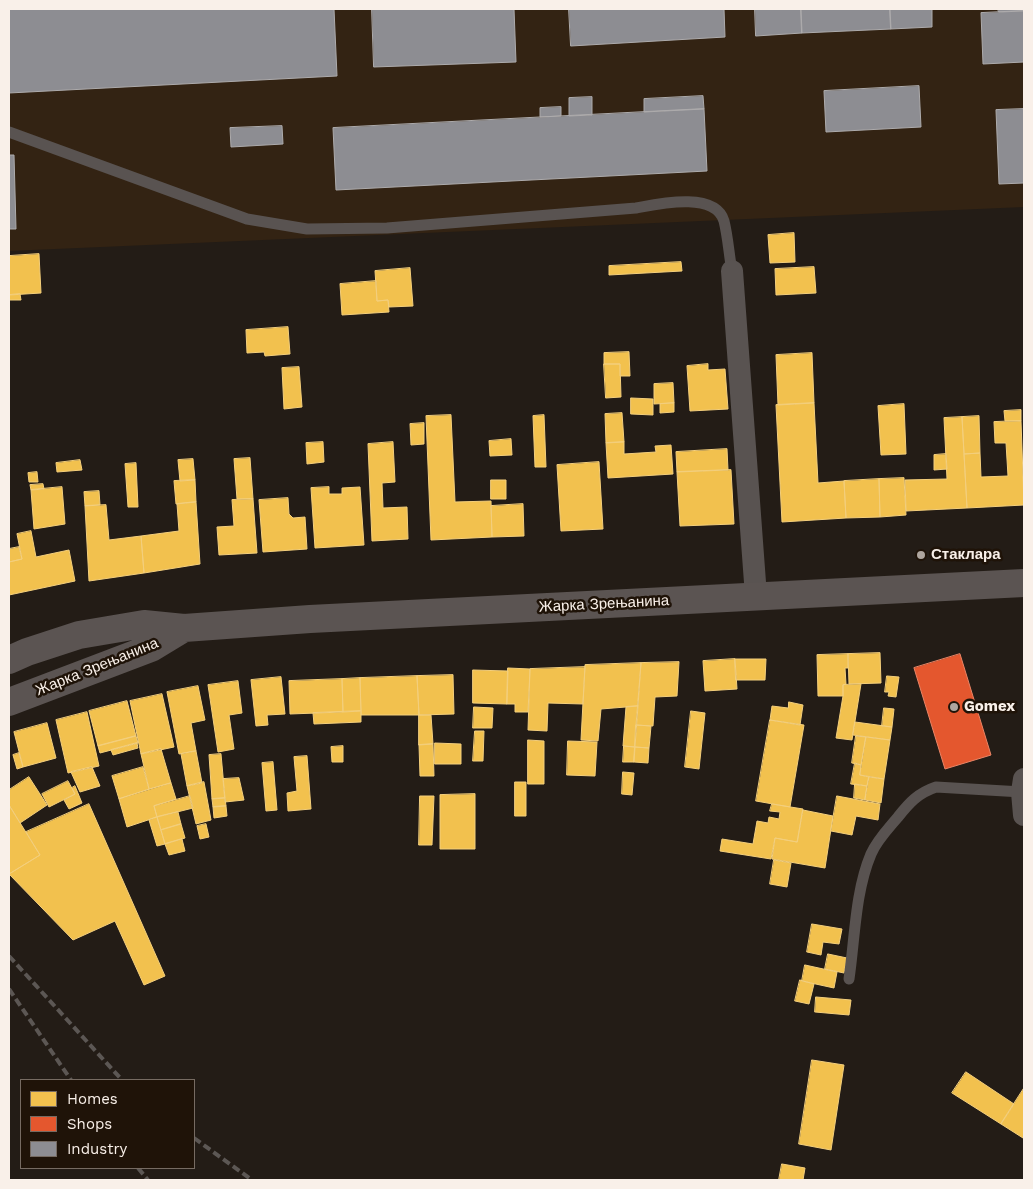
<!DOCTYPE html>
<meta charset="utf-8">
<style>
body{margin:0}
#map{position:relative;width:1033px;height:1189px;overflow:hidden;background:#231c16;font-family:"Work Sans",sans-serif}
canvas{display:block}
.frame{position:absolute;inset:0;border:10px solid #f9f0e9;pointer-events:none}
.legend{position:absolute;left:20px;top:1079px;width:175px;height:90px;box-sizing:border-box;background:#1f1308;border:1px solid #766b62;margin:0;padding:6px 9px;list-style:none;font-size:15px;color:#f9f0e9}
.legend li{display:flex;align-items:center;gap:10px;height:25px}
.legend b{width:25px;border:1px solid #766b62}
</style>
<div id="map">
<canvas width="1033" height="1189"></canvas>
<div class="frame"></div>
<ul class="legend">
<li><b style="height:14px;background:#f2c14e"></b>Homes</li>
<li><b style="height:14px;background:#e4572e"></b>Shops</li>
<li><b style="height:14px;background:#8d8d92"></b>Industry</li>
</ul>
</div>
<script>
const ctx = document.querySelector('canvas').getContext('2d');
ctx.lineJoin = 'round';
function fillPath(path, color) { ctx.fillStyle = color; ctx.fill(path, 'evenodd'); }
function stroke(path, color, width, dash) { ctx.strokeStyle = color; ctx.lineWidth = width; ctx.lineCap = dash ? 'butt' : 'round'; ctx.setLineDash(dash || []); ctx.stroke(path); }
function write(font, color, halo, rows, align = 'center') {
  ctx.font = font + ' "Work Sans",sans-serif'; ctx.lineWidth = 5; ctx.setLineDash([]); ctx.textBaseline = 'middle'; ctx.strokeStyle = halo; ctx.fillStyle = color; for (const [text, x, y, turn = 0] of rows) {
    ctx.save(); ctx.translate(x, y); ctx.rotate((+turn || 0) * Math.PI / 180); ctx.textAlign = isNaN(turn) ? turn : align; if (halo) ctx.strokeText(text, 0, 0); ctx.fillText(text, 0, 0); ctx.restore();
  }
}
fillPath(new Path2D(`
 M 9,9 L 1024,9 L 1024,207 L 9,251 Z`), '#332313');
const homes = new Path2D(`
 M 794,233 L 795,262 L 770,263 L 768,235 Z
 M 39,254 L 41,293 L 9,295 L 9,256 Z
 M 681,262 L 682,271 L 609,275 L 609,266 Z
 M 814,267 L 816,293 L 776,295 L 775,269 Z
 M 410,268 L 413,306 L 389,307 L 388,300 L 377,301 L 375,271 Z
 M 376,281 L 377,301 L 388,300 L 389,312 L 342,315 L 340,284 Z
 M 20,294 L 21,300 L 9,300 L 9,295 Z
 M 288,327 L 290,354 L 265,356 L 264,352 L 247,353 L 246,330 Z
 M 629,352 L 630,376 L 620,376 L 620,364 L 604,364 L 604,353 Z
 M 812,353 L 814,403 L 778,405 L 776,355 Z
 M 604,364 L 620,364 L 621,397 L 606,398 Z
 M 708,364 L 708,370 L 725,369 L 728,409 L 690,411 L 687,366 Z
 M 299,367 L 302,407 L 284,409 L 282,368 Z
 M 673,383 L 674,403 L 654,404 L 654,384 Z
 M 631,398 L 653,399 L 653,415 L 631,414 Z
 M 674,403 L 674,412 L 660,413 L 660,404 Z
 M 814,403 L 818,483 L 844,481 L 846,518 L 782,522 L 776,405 Z
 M 904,404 L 906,454 L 881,455 L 878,406 Z
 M 1021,410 L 1021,421 L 1005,421 L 1004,411 Z
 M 622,413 L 624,442 L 606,443 L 605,414 Z
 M 451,415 L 455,502 L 491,501 L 492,537 L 431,540 L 426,416 Z
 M 544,415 L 546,467 L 535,467 L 533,416 Z
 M 979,416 L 980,453 L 964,454 L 962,417 Z
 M 962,417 L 967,508 L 906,511 L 905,480 L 947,479 L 944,418 Z
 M 1021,421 L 1024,505 L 967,508 L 964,454 L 980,453 L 981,477 L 1008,476 L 1006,443 L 995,443 L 994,422 Z
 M 424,423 L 424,444 L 411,445 L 410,424 Z
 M 511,439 L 512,455 L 490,456 L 489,441 Z
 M 323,442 L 324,462 L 307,464 L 306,443 Z
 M 393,442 L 395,482 L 382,483 L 383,508 L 407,507 L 408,539 L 372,541 L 368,444 Z
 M 624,442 L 624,454 L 656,452 L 655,446 L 671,445 L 673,474 L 608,478 L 606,443 Z
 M 727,449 L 728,470 L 677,472 L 676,452 Z
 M 946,454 L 947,469 L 934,470 L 934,455 Z
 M 250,458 L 253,499 L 237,499 L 234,459 Z
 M 193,459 L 195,480 L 180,481 L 178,460 Z
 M 80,460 L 82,470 L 57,472 L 56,463 Z
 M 599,462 L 603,529 L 561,531 L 557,465 Z
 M 136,463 L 138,507 L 128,507 L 125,464 Z
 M 731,470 L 734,524 L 680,526 L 677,472 Z
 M 37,472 L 38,482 L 29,482 L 28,473 Z
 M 904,478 L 906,515 L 880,517 L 879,479 Z
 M 879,479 L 880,517 L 846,518 L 844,481 Z
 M 195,480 L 196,502 L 176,504 L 174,481 Z
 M 491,480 L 506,480 L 506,499 L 491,499 Z
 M 43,484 L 44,489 L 31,490 L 30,485 Z
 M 62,487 L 65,524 L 34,529 L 31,490 Z
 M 329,487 L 329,494 L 342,494 L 342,488 L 360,487 L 364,545 L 315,548 L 311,488 Z
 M 99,491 L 100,505 L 85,506 L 84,492 Z
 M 288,498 L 289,514 L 293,518 L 305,517 L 307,549 L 263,552 L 259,500 Z
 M 253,499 L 257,553 L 219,555 L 217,527 L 234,526 L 232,500 Z
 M 196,502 L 200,564 L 144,573 L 141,536 L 179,531 L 177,504 Z
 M 523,504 L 524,536 L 492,537 L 491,506 Z
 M 106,505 L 109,540 L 141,536 L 144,573 L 89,581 L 85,506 Z
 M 31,531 L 36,557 L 69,550 L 75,581 L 9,595 L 9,562 L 22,559 L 17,534 Z
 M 19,547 L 22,559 L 9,562 L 9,549 Z
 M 880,653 L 881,683 L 849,684 L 848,654 Z
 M 848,654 L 848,668 L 845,668 L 846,684 L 843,685 L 843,696 L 818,696 L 817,655 Z
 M 735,659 L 766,659 L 765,680 L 736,680 Z
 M 735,659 L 737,689 L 705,691 L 703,661 Z
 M 679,662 L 677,696 L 655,697 L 653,726 L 636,725 L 641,663 Z
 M 641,663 L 638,706 L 601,709 L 598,741 L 581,740 L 585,665 Z
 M 585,667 L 583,704 L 548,703 L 547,731 L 528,730 L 530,669 Z
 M 508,668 L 530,669 L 528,712 L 515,712 L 515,704 L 507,704 Z
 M 473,670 L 508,671 L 507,704 L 473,703 Z
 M 453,675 L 454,714 L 419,715 L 417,676 Z
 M 417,676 L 419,715 L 361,715 L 360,678 Z
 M 887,676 L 899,677 L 896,697 L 888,696 L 889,692 L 885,692 Z
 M 281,677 L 285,714 L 267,715 L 268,725 L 256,726 L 251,680 Z
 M 360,678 L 361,711 L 343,712 L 342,679 Z
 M 342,679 L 343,712 L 290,714 L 289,681 Z
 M 238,681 L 242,713 L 229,715 L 234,749 L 218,752 L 208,685 Z
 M 861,684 L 852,740 L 836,738 L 843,696 L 843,685 Z
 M 198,686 L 205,720 L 191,723 L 196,751 L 179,754 L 167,692 Z
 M 162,694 L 174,747 L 141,754 L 130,701 Z
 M 127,701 L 136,736 L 98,746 L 89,711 Z
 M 789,702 L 803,705 L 800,725 L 770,720 L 772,706 L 788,708 Z
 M 638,706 L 635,747 L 623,746 L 626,707 Z
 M 474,707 L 493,708 L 492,728 L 473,728 Z
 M 884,708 L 894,709 L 892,727 L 882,726 Z
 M 361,711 L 361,722 L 314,724 L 313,713 Z
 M 691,711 L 705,713 L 699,769 L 685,767 Z
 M 87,712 L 99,766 L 68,773 L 56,720 Z
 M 419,715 L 431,715 L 433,744 L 419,745 Z
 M 770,720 L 804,725 L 790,807 L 756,801 Z
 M 855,722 L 892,727 L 890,740 L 853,735 Z
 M 47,723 L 56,758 L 23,767 L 14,732 Z
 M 636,725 L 651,726 L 649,748 L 635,747 Z
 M 475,731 L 484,731 L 483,761 L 473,761 Z
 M 136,736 L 138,743 L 100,753 L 98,746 Z
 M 856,736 L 866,737 L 861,765 L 852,763 Z
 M 866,737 L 890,740 L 884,779 L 860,775 Z
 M 528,740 L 544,741 L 544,784 L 528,784 Z
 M 568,741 L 597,742 L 595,776 L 567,775 Z
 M 137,743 L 138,748 L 113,755 L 111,750 Z
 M 435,743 L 461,744 L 461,764 L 435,764 Z
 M 433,744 L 434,776 L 420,776 L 419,745 Z
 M 343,746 L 343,762 L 332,762 L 331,747 Z
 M 624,746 L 635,747 L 634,762 L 623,762 Z
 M 635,747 L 649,748 L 648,763 L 634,762 Z
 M 161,749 L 171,783 L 149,789 L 141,754 Z
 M 196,751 L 202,783 L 187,786 L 181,754 Z
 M 19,753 L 23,767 L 17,769 L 13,755 Z
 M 221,754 L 225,798 L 212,799 L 209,755 Z
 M 307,756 L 311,809 L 288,811 L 287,793 L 297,791 L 294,757 Z
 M 273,762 L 277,810 L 266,811 L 262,763 Z
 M 855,763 L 861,765 L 860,775 L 869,777 L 867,786 L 851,784 Z
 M 92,767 L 100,786 L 80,792 L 71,772 Z
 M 143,767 L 149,789 L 119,799 L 112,776 Z
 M 623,772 L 634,773 L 632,795 L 622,794 Z
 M 29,777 L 47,805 L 20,823 L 9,805 L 9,790 Z
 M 869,777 L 884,779 L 881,803 L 865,800 Z
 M 239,778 L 244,800 L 225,802 L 223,779 Z
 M 68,781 L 75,794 L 49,807 L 42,794 Z
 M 204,782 L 211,820 L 196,824 L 187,786 Z
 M 515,782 L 526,782 L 526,816 L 515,816 Z
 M 171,783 L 176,799 L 154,806 L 157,817 L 127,827 L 119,799 Z
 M 855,784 L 867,786 L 865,800 L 854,798 Z
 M 75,786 L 82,803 L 69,809 L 64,800 L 75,794 L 72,788 Z
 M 475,794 L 475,849 L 440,849 L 440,795 Z
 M 190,796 L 193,808 L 157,817 L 154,806 Z
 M 420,796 L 434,796 L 432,845 L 419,845 Z
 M 837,796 L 880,804 L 878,820 L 856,816 L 852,835 L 831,831 Z
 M 225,798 L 226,806 L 213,807 L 212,799 Z
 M 89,804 L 165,976 L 144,985 L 115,921 L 73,940 L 9,874 L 40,855 L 26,832 Z
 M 772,804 L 803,809 L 797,842 L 775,838 L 771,859 L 720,851 L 722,839 L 753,844 L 757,821 L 768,823 L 769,817 L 779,819 L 780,812 L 770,811 Z
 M 9,805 L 40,855 L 9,874 Z
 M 226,806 L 227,816 L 214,818 L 213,807 Z
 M 803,810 L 833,816 L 825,868 L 772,859 L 775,838 L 797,842 Z
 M 178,812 L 181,824 L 161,830 L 157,817 Z
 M 157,817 L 165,844 L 157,846 L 149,820 Z
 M 181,824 L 185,838 L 165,844 L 161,830 Z
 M 206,824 L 209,837 L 200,839 L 197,826 Z
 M 182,839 L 185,851 L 169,855 L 165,844 Z
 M 774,860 L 791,863 L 787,887 L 770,884 Z
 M 812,924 L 842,929 L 839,944 L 823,942 L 821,955 L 807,952 Z
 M 828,954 L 847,958 L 844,973 L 825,969 Z
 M 805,965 L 837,972 L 834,988 L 802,981 Z
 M 800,980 L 814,984 L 809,1004 L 795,1001 Z
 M 816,997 L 851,1000 L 849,1015 L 815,1012 Z
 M 812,1060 L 844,1065 L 831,1150 L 799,1144 Z
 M 966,1072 L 1014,1104 L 1001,1124 L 952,1093 Z
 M 1024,1088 L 1024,1137 L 1023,1138 L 1001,1124 Z
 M 782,1164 L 805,1168 L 803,1180 L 779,1180 Z`);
fillPath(homes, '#f2c14e');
stroke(homes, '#f4cf7c', 1);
const shops = new Path2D(`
 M 960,654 L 991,755 L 945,769 L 914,668 Z`);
fillPath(shops, '#e4572e');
stroke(shops, '#ea8566', 1);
const industry = new Path2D(`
 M 9,9 L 334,9 L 337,76 L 9,93 Z
 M 372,9 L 514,9 L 516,62 L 374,67 Z
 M 569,9 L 724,9 L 725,37 L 571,46 Z
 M 755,9 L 801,9 L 802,33 L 756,36 Z
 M 801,9 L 890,9 L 891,29 L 802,33 Z
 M 890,9 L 932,9 L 932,27 L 891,29 Z
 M 998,9 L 1024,9 L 1024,11 L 999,12 Z
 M 1024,11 L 1024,62 L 983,64 L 981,13 Z
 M 919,86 L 921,127 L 826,132 L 824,91 Z
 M 703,96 L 704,109 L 644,112 L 644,99 Z
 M 592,97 L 592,115 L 569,116 L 569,98 Z
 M 561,107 L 561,116 L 540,117 L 540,108 Z
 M 704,109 L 707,171 L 336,190 L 333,128 Z
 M 1024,109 L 1024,183 L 999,184 L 996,110 Z
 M 282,126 L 283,144 L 231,147 L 230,128 Z
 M 9,155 L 14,155 L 16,229 L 9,229 Z`);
fillPath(industry, '#8d8d92');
stroke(industry, '#adabac', 1);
stroke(new Path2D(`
 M 9,132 L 247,219 L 307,229 L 387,228 L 636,208 C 658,204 715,191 724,221 C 728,237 729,255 732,271
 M 849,979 C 855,938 855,892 871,854 C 877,840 888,829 898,817 C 909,803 918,793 936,787 L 1022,792`), '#595351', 11);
stroke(new Path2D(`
 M 732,271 L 756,596
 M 1024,779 L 1022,792 L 1024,815`), '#595351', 22);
stroke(new Path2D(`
 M 9,660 L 27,652 L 79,635 L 144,624 L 184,628 L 310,619 L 1024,583
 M 9,702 L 151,648 L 184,628`), '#5b5452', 28);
stroke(new Path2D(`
 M 9,956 L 122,1080
 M 9,989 L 71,1080
 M 194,1138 L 252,1180
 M 138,1168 L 148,1180`), '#5c5754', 4, [8, 4]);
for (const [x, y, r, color] of [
 [921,555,5,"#aea69f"],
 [954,707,5,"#aea69f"]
]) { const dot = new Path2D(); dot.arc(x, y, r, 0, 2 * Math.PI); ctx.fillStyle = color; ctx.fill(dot); stroke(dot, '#1f1308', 2); }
write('bold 15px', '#f9f0e9', '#1f1308', [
 ["Стаклара",931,555],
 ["Gomex",964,707]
], 'left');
write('15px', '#f9f0e9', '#1f1308', [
 ["Жарка Зрењанина",604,604,-3],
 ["Жарка Зрењанина",97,667,-22]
]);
</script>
